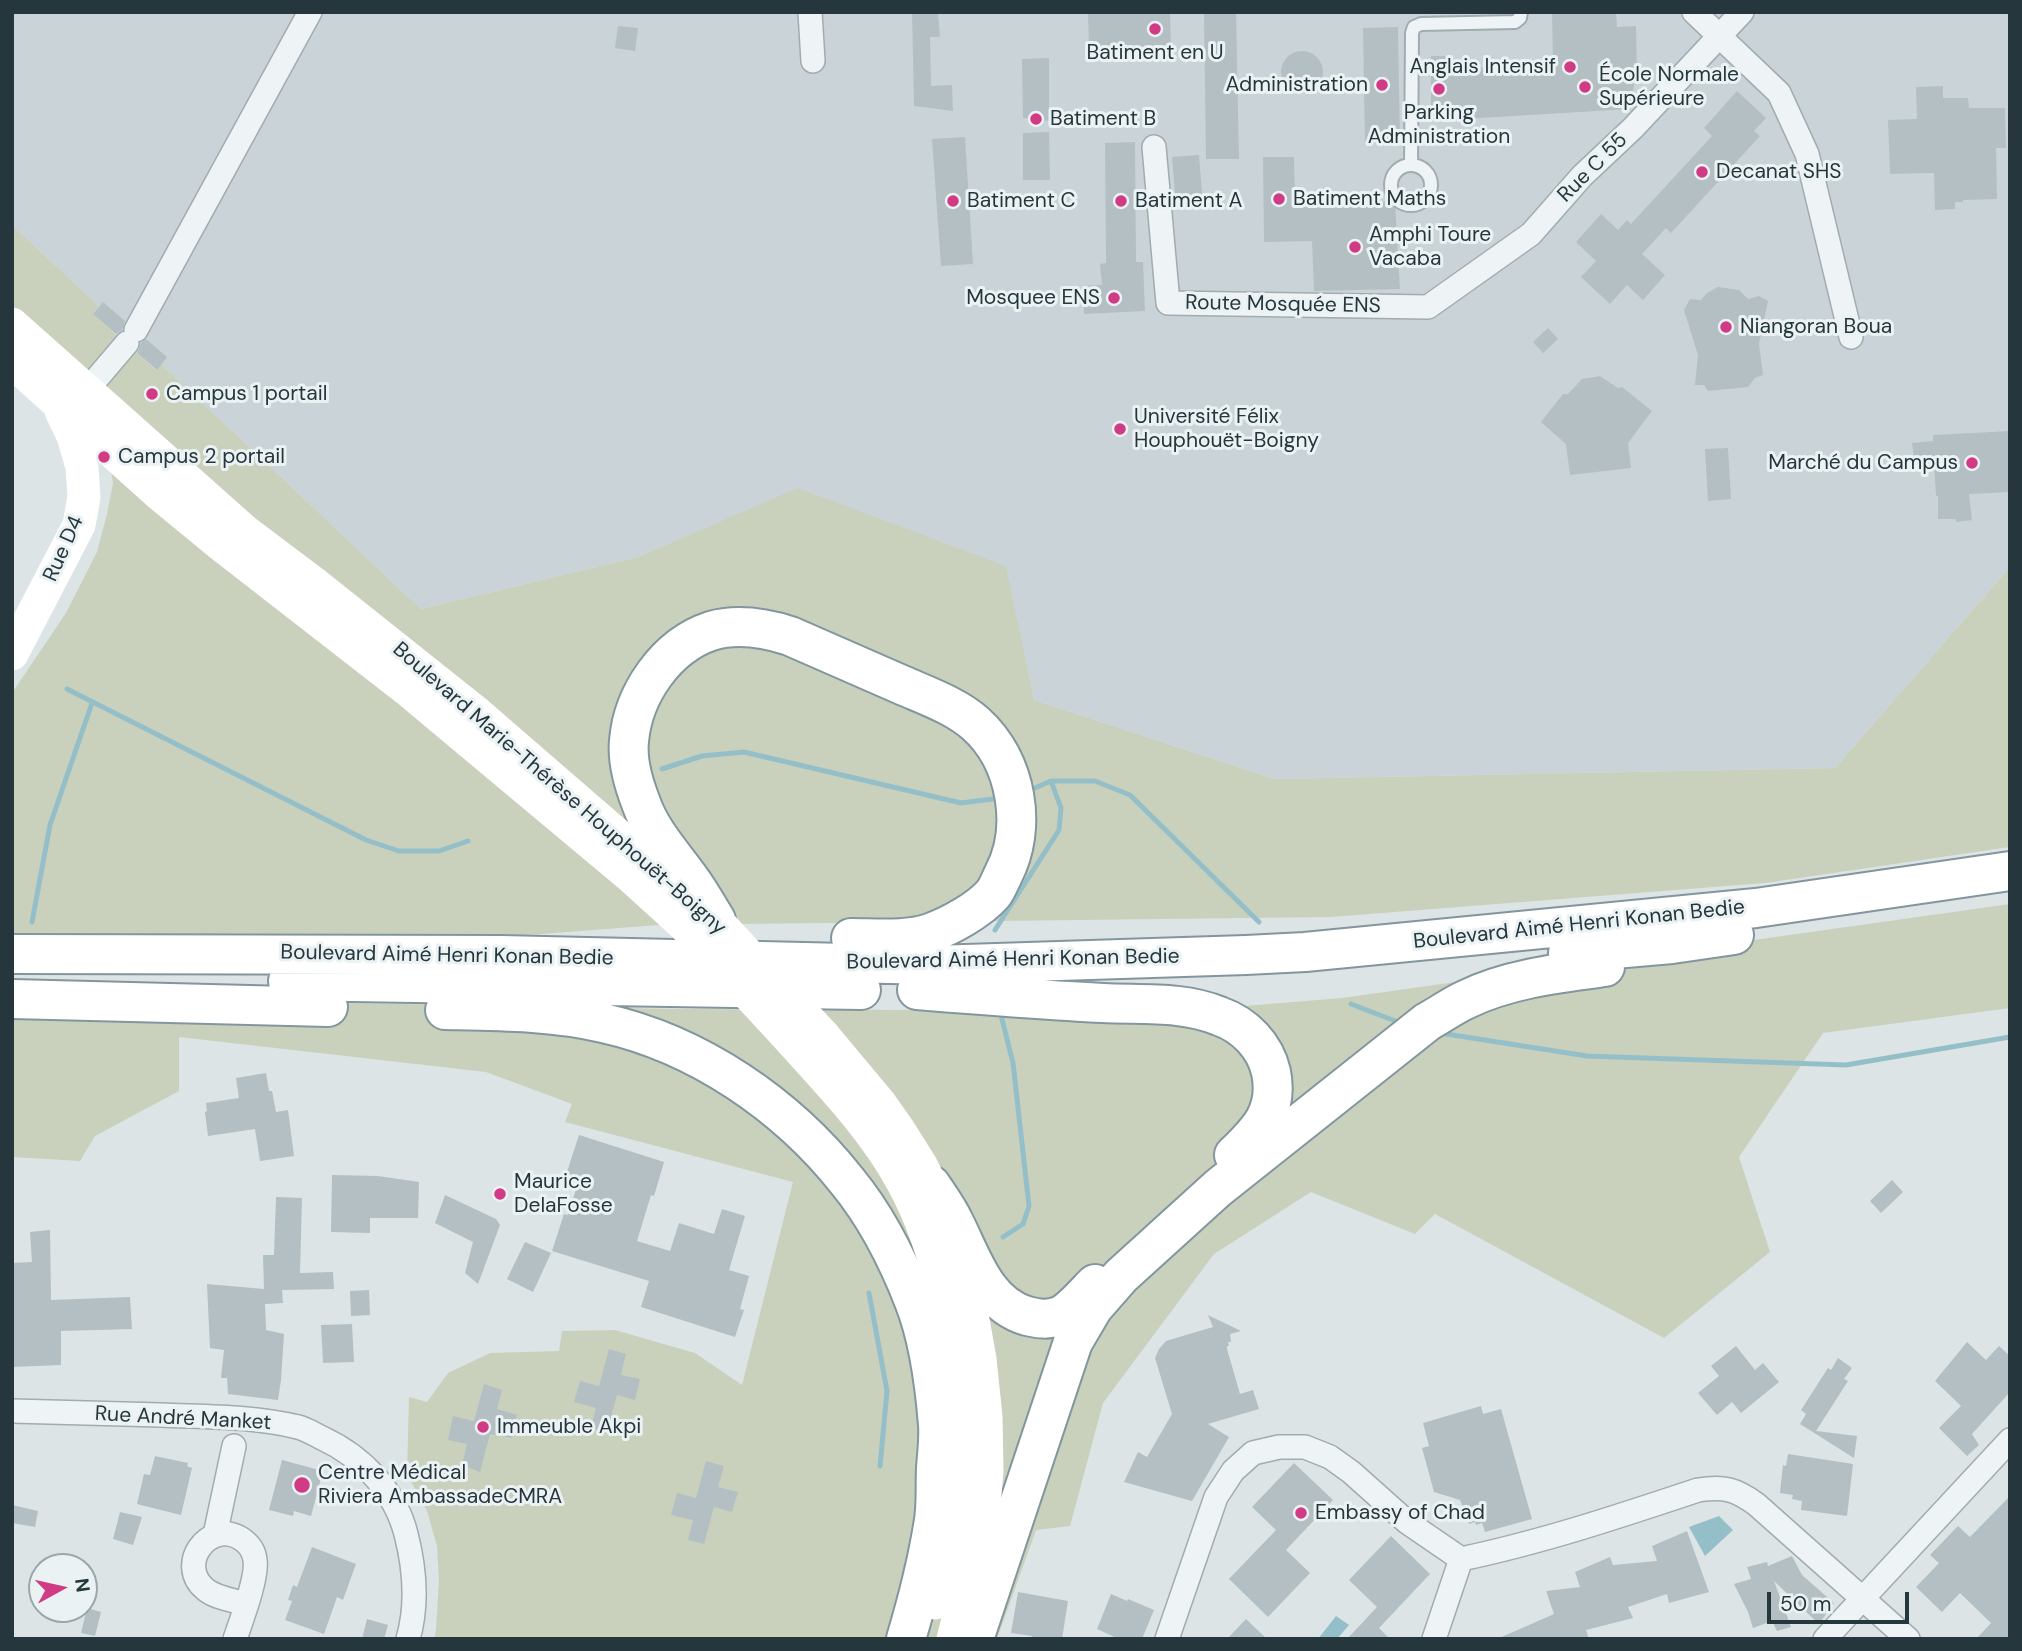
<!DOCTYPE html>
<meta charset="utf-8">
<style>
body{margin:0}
#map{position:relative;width:2022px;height:1651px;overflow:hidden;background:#dce4e6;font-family:"DM Sans",sans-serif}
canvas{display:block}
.frame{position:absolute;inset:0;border:14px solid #25363d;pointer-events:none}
.north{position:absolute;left:28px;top:1553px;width:70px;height:70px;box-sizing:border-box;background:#ebf2f4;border:2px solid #9ca7ab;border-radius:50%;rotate:82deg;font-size:19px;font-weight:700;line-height:28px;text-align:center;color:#25363d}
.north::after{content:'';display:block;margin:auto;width:24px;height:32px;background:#d13b85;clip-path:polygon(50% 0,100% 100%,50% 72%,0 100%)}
.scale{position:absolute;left:1767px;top:1592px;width:142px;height:32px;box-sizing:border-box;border:4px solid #25363d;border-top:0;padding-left:9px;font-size:21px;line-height:24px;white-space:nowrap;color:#25363d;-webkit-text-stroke:5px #ebf2f4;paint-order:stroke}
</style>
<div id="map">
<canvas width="2022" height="1651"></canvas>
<div class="frame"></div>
<div class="north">N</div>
<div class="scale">50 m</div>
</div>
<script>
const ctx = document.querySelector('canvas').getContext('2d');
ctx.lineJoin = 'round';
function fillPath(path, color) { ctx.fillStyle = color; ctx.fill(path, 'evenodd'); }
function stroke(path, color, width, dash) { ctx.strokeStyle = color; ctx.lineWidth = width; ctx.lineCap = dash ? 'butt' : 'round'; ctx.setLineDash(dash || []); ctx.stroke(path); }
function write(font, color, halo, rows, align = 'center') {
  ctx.font = font + ' "DM Sans",sans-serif'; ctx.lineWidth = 6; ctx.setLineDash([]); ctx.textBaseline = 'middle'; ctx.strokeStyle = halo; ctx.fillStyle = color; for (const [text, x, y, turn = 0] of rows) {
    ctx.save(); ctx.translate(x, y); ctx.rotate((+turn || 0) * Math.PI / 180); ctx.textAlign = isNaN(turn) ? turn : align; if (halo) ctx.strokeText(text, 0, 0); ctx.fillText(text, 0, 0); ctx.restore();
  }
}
fillPath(new Path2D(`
 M 12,12 L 2010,12 L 2010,567 L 1835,768 L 1274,779 L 1034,700 L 1005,566 L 799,489 L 638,557 L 421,609 L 162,365 L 157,370 L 93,314 L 99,306 L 12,225 Z`), '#cad4d8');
fillPath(new Path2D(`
 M 12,225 L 99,306 L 93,314 L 156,370 L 161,364 L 421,609 L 638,557 L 798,488 L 1006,566 L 1034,700 L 1274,779 L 1835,768 L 2010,567 L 2010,847 L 1765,883 L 1331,917 L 658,925 L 529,935 L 510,945 L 12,944 L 12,693 L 66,613 L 97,552 L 107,514 L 113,483 L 107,446 L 12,346 Z
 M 2010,904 L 2010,1008 L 1823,1033 L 1739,1157 L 1770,1252 L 1664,1338 L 1435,1214 L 1415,1234 L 1311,1192 L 1214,1254 L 1103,1403 L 1070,1526 L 1036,1530 L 997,1639 L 434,1639 L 436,1630 L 439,1580 L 437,1546 L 427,1511 L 407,1474 L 409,1397 L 427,1402 L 448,1373 L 490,1353 L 559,1351 L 562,1331 L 615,1330 L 695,1353 L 742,1385 L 793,1182 L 565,1122 L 572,1104 L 486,1072 L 179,1037 L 179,1091 L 95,1136 L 80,1161 L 12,1157 L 12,997 L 677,1009 L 1184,1011 L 1342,998 Z`), '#c9d1bd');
fillPath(new Path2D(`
 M 1719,1516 L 1733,1530 L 1705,1556 L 1689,1527 Z
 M 1336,1616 L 1349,1625 L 1337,1639 L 1318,1639 Z`), '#95bfc8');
stroke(new Path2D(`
 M 67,689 L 366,840 L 399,851 L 439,851 L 468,841
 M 662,769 L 702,756 L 744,752 L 961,803 L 1001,798
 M 1028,791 L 1051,781 L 1095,781 L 1130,795 L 1259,922
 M 32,922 L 50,825 L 92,703
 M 995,930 L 1059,830 L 1061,808 L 1051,781
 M 1351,1004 L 1403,1024
 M 1001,1015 L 1013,1063 L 1029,1206 L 1023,1224 L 1003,1237
 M 1440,1033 L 1587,1056 L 1846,1065 L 2010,1037
 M 869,1293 L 887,1391 L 880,1466`), '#95bfc8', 5);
fillPath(new Path2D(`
 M 912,12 L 938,12 L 940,37 L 930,37 L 931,86 L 952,85 L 953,111 L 914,106 Z
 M 1088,12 L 1170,12 L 1171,47 L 1089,48 Z
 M 1204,12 L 1236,12 L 1239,159 L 1206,159 Z
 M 1552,12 L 1616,12 L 1617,27 L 1636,26 L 1637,72 L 1629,109 L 1431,121 L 1431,56 L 1448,56 L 1448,69 L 1553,65 Z
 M 618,26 L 638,28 L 635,51 L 615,48 Z
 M 1398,27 L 1400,142 L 1365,143 L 1363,28 Z
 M1281 72a21 21 0 1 1 42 0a21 21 0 1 1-42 0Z
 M 1049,58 L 1049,121 L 1023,118 L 1022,59 Z
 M 1943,86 L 1943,98 L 1968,98 L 1969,108 L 2005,108 L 2006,148 L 1996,148 L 1997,199 L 1963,200 L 1963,202 L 1955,202 L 1955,209 L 1935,210 L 1934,173 L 1890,174 L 1888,120 L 1917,119 L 1916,87 Z
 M 1737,91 L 1766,118 L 1754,131 L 1760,136 L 1671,233 L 1666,228 L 1642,254 L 1665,275 L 1643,300 L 1627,285 L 1610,304 L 1581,277 L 1596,261 L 1576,242 L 1601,214 L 1618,230 L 1627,220 L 1631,224 L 1712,136 L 1704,128 Z
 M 1049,132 L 1050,180 L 1023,180 L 1023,133 Z
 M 965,137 L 973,264 L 941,266 L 932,139 Z
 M 1135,142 L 1136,262 L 1143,262 L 1145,311 L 1084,314 L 1083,286 L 1102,285 L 1100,264 L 1106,263 L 1105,143 Z
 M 1199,155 L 1203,204 L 1176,206 L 1172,157 Z
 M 1263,157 L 1294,157 L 1295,205 L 1395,201 L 1400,289 L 1314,291 L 1312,241 L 1264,242 Z
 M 1718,287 L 1739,290 L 1748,299 L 1759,296 L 1768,301 L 1759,344 L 1763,375 L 1755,378 L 1748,387 L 1708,391 L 1704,385 L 1695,385 L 1698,355 L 1684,310 L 1690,299 L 1701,300 L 1707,293 Z
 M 103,302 L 125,321 L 122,330 L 116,334 L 93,314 Z
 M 1548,328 L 1558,339 L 1543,353 L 1533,342 Z
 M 146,339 L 167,357 L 157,370 L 137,353 L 141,343 Z
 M 1600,376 L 1618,388 L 1622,387 L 1652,411 L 1628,443 L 1631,468 L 1570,475 L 1566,444 L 1541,422 L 1563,394 L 1568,394 L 1582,379 Z
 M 2010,431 L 2010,492 L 1969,494 L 1972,520 L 1956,522 L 1956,519 L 1938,519 L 1938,496 L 1936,496 L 1934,462 L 1915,464 L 1912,443 L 1933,441 L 1933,435 Z
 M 1728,448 L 1731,499 L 1708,501 L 1705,449 Z
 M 266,1073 L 269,1091 L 272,1091 L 276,1112 L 288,1110 L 294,1156 L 260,1161 L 255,1129 L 208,1136 L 205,1112 L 207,1111 L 206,1103 L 239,1098 L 236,1078 Z
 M 579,1135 L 664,1162 L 654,1196 L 651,1195 L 637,1241 L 670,1251 L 679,1223 L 714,1234 L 722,1209 L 745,1216 L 729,1270 L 749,1276 L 740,1309 L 744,1310 L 735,1337 L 641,1307 L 649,1281 L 552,1251 L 564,1214 L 568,1215 L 578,1183 L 565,1178 Z
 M 332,1175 L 378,1176 L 419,1182 L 418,1218 L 370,1218 L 370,1233 L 331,1232 Z
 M 1892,1180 L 1903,1192 L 1881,1213 L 1870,1201 Z
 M 445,1195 L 496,1219 L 500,1225 L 478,1284 L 465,1273 L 473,1242 L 435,1223 Z
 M 276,1197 L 302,1198 L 300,1273 L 333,1272 L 334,1289 L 282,1290 L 283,1303 L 265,1304 L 266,1330 L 284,1334 L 281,1380 L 278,1400 L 228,1394 L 227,1378 L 221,1378 L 224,1350 L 210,1348 L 207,1284 L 264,1289 L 263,1255 L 274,1255 Z
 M 50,1230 L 51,1300 L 130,1297 L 132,1329 L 61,1331 L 61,1365 L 12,1367 L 12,1263 L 32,1262 L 30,1232 Z
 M 525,1242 L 551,1253 L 533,1292 L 507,1279 Z
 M 369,1290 L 370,1315 L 351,1316 L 350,1291 Z
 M 1208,1315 L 1241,1331 L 1230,1334 L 1231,1342 L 1228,1342 L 1229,1346 L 1227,1346 L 1227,1349 L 1240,1394 L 1253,1390 L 1259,1409 L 1208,1424 L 1229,1437 L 1192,1501 L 1124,1482 L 1138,1452 L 1147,1457 L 1172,1414 L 1155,1358 L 1159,1349 L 1166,1341 L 1213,1327 Z
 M 352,1324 L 354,1362 L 323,1363 L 321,1325 Z
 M 1967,1342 L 1986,1360 L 1999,1346 L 2010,1356 L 2010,1392 L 1972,1434 L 1979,1445 L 1967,1456 L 1939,1428 L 1961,1406 L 1935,1381 Z
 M 1736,1346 L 1755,1370 L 1763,1363 L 1779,1382 L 1741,1413 L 1732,1402 L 1717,1415 L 1698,1393 L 1719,1376 L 1711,1366 Z
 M 609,1349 L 626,1354 L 621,1375 L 640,1379 L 635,1400 L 617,1395 L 607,1432 L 591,1428 L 596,1408 L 574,1402 L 580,1381 L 599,1386 Z
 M 1838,1358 L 1852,1368 L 1844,1379 L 1848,1381 L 1816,1431 L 1857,1436 L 1854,1458 L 1800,1424 L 1806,1414 L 1801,1410 L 1828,1368 L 1831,1370 Z
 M 484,1384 L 502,1390 L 497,1409 L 517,1415 L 512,1438 L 490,1434 L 480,1472 L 462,1465 L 467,1444 L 448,1440 L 453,1416 L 474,1421 Z
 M 1481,1406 L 1483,1414 L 1501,1409 L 1532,1519 L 1485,1532 L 1482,1523 L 1476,1525 L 1475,1522 L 1469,1524 L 1460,1500 L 1434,1492 L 1422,1448 L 1429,1446 L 1423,1423 Z
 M 1788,1454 L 1853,1464 L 1847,1516 L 1801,1510 L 1802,1501 L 1792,1499 L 1793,1495 L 1780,1493 L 1783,1465 L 1786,1466 Z
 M 155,1456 L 188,1463 L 187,1466 L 192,1468 L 181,1515 L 137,1504 L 144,1474 L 150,1475 Z
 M 282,1460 L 323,1471 L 311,1516 L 294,1511 L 293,1516 L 269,1510 Z
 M 706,1461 L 724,1466 L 718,1487 L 738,1492 L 732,1512 L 714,1507 L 704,1544 L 688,1540 L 693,1520 L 671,1515 L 677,1493 L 696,1498 Z
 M 1294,1463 L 1333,1500 L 1286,1550 L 1310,1573 L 1268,1617 L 1229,1579 L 1276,1530 L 1252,1507 Z
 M 2010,1496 L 2010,1639 L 1976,1639 L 1991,1623 L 1960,1593 L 1942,1612 L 1916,1587 L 1939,1563 L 1930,1555 L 1958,1526 L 1970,1537 Z
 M 12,1505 L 38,1511 L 35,1527 L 12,1523 Z
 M 120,1512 L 142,1517 L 133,1545 L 113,1539 Z
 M 1687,1531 L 1709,1592 L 1669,1603 L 1667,1594 L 1628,1607 L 1633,1618 L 1586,1630 L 1589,1639 L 1497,1639 L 1554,1614 L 1546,1591 L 1580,1587 L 1575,1572 L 1610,1557 L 1613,1565 L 1657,1561 L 1652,1546 Z
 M 1391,1536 L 1430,1574 L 1379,1628 L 1390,1639 L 1347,1639 L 1377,1607 L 1349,1580 Z
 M 312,1547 L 356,1564 L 343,1600 L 337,1597 L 324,1634 L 285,1620 L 292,1601 L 288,1600 L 293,1585 L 297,1587 Z
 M 1792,1556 L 1802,1575 L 1834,1603 L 1819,1624 L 1774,1581 L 1791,1627 L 1777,1631 L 1772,1621 L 1753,1628 L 1748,1612 L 1734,1584 L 1751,1579 L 1747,1567 L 1767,1562 L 1768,1566 Z
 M 1018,1592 L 1068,1601 L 1062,1639 L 1032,1639 L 1032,1636 L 1011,1633 Z
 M 1111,1594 L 1127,1601 L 1128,1599 L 1154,1610 L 1142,1639 L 1119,1639 L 1097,1629 Z
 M 87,1608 L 101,1612 L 95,1636 L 81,1633 Z
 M 367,1619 L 388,1625 L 384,1639 L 362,1639 Z
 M 1246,1619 L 1267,1639 L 1227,1639 Z`), '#b3bfc3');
const lane = new Path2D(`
 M 1411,165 L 1412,33 L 1414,27 L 1421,24 L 1515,22 L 1520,18 L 1521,12
 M1391 185a20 20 0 1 1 40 0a20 20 0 1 1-40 0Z`);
const street = new Path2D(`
 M 810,12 L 813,61
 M 1694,12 L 1779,93 L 1807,154 L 1851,337
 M 1154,147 L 1168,303 L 1428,307 L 1531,234 L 1582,176 L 1633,128 L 1742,12
 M 136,330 L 310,12
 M 87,390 L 127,343
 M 12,1411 C 62,1412 111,1414 161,1415 C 206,1417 253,1416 298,1427 C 306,1429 314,1434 322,1438 C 363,1457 395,1491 406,1534 C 415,1569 418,1604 408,1639
 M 215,1535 L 234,1446
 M 235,1639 C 241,1621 258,1577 255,1560 C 254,1550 248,1543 240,1538 C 208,1520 176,1565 205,1589 C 215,1598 233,1600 246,1604
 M 1167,1639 L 1216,1497 L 1233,1471 L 1253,1453 L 1279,1447 L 1305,1447 L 1330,1457 L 1351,1472 L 1407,1522 L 1461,1559 C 1542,1542 1620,1516 1698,1490 C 1724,1486 1735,1489 1756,1504 L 1908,1639
 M 1434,1639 L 1461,1559
 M 1825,1639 L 2010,1440`);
const highway = new Path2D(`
 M 716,920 C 707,906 700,892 690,879 C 673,855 651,832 641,803 C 634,785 627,760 629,741 C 633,694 666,646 711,631 C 738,623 765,628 790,636 C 827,652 864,668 902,685 C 927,696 956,706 976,724 C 1017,761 1028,828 1003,875 C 1000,881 997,889 993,894 C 979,910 950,926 930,933 C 907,941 876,938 851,938
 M 1568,953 L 1672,944 L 1734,935
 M 12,954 L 501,955 L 934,965 L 1246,955 L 1305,952 L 1756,908 L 2010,871
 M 288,981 L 861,990
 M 917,990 C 979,995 1041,1000 1103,1003 C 1142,1005 1183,1001 1219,1016 C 1245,1025 1265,1046 1271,1072 C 1279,1111 1259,1131 1234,1155
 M 12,999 L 328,1007
 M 445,1010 C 497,1011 551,1011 603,1023 C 698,1044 787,1105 847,1181 C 875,1215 898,1260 914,1301 C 928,1336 935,1387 938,1425 C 939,1439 937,1454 936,1468 C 935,1487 937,1507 933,1526 C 927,1563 917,1602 906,1639
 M 931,1185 C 939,1197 948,1209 954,1222 C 972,1257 985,1304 1027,1316 C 1039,1319 1048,1320 1059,1316 C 1070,1312 1086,1293 1095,1284
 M 974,1639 L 1073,1342 L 1093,1308 L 1121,1276 L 1218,1188 L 1427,1022 C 1440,1015 1452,1006 1465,1000 C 1507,979 1559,973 1605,967`);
stroke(lane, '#a1acb0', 16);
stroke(street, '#a1acb0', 26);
stroke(highway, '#83969d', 42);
stroke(lane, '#eef3f5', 12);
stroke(street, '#eef3f5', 23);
stroke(new Path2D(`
 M 12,324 L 246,532 L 315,584 L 477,713 L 694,901
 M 12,362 L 159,494 L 221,545 L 410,692 L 630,876 L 684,925
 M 12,654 L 79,525 L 84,497 L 82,467 L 73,436 L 61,411
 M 784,1033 C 826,1080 872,1126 903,1183 C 946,1262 958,1362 958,1451 C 958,1477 958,1505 953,1531 C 949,1555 942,1579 935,1603
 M 824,1036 L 880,1103 L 899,1130 L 921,1165 L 931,1185 L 958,1253 L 971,1309 L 980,1359 L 986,1417 L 987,1471 L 982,1528 L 953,1639`), '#fff', 33);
stroke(highway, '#fff', 38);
stroke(new Path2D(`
 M 716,920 L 824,1036
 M 684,925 L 784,1033`), '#fff', 33);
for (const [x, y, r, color] of [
 [1155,29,7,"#d13b85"],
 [1570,67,7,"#d13b85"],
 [1382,85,7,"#d13b85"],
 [1585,87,7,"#d13b85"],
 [1439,89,7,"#d13b85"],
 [1036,119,7,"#d13b85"],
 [1702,172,7,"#d13b85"],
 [1279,199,7,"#d13b85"],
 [953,201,7,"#d13b85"],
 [1121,201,7,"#d13b85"],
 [1355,247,7,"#d13b85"],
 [1114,298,7,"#d13b85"],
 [1726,327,7,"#d13b85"],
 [152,394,7,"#d13b85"],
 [1120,429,7,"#d13b85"],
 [104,457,7,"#d13b85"],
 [1972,463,7,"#d13b85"],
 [500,1194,7,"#d13b85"],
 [483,1427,7,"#d13b85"],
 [302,1485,9,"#d13b85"],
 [1301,1513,7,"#d13b85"]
]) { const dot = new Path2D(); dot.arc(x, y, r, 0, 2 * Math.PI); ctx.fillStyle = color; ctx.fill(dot); stroke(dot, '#ebf2f4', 2.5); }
write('21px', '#25363d', '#ebf2f4', [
 ["Batiment en U",1155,53,"center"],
 ["Anglais Intensif",1556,67,"right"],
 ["École Normale",1599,75],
 ["Supérieure",1599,99],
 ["Administration",1368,85,"right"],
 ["Parking",1439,113,"center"],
 ["Administration",1439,137,"center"],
 ["Batiment B",1050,119],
 ["Decanat SHS",1716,172],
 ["Batiment Maths",1293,199],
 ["Batiment C",967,201],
 ["Batiment A",1135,201],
 ["Amphi Toure",1369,235],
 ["Vacaba",1369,259],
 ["Mosquee ENS",1100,298,"right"],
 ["Niangoran Boua",1740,327],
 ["Campus 1 portail",166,394],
 ["Université Félix",1134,417],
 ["Houphouët-Boigny",1134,441],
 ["Campus 2 portail",118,457],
 ["Marché du Campus",1958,463,"right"],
 ["Maurice",514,1182],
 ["DelaFosse",514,1206],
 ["Immeuble Akpi",497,1427],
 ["Centre Médical",318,1473],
 ["Riviera AmbassadeCMRA",318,1497],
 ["Embassy of Chad",1315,1513]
], 'left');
write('21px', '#25363d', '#ebf2f4', [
 ["Rue C 55",1593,168,-45],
 ["Route Mosquée ENS",1283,305,1],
 ["Rue D4",64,549,-66],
 ["Boulevard Marie-Thérèse Houphouët-Boigny",559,789,41],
 ["Boulevard Aimé Henri Konan Bedie",1579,925,-6],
 ["Boulevard Aimé Henri Konan Bedie",447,956,1],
 ["Boulevard Aimé Henri Konan Bedie",1013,960,-1],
 ["Rue André Manket",183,1419,3]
]);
</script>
